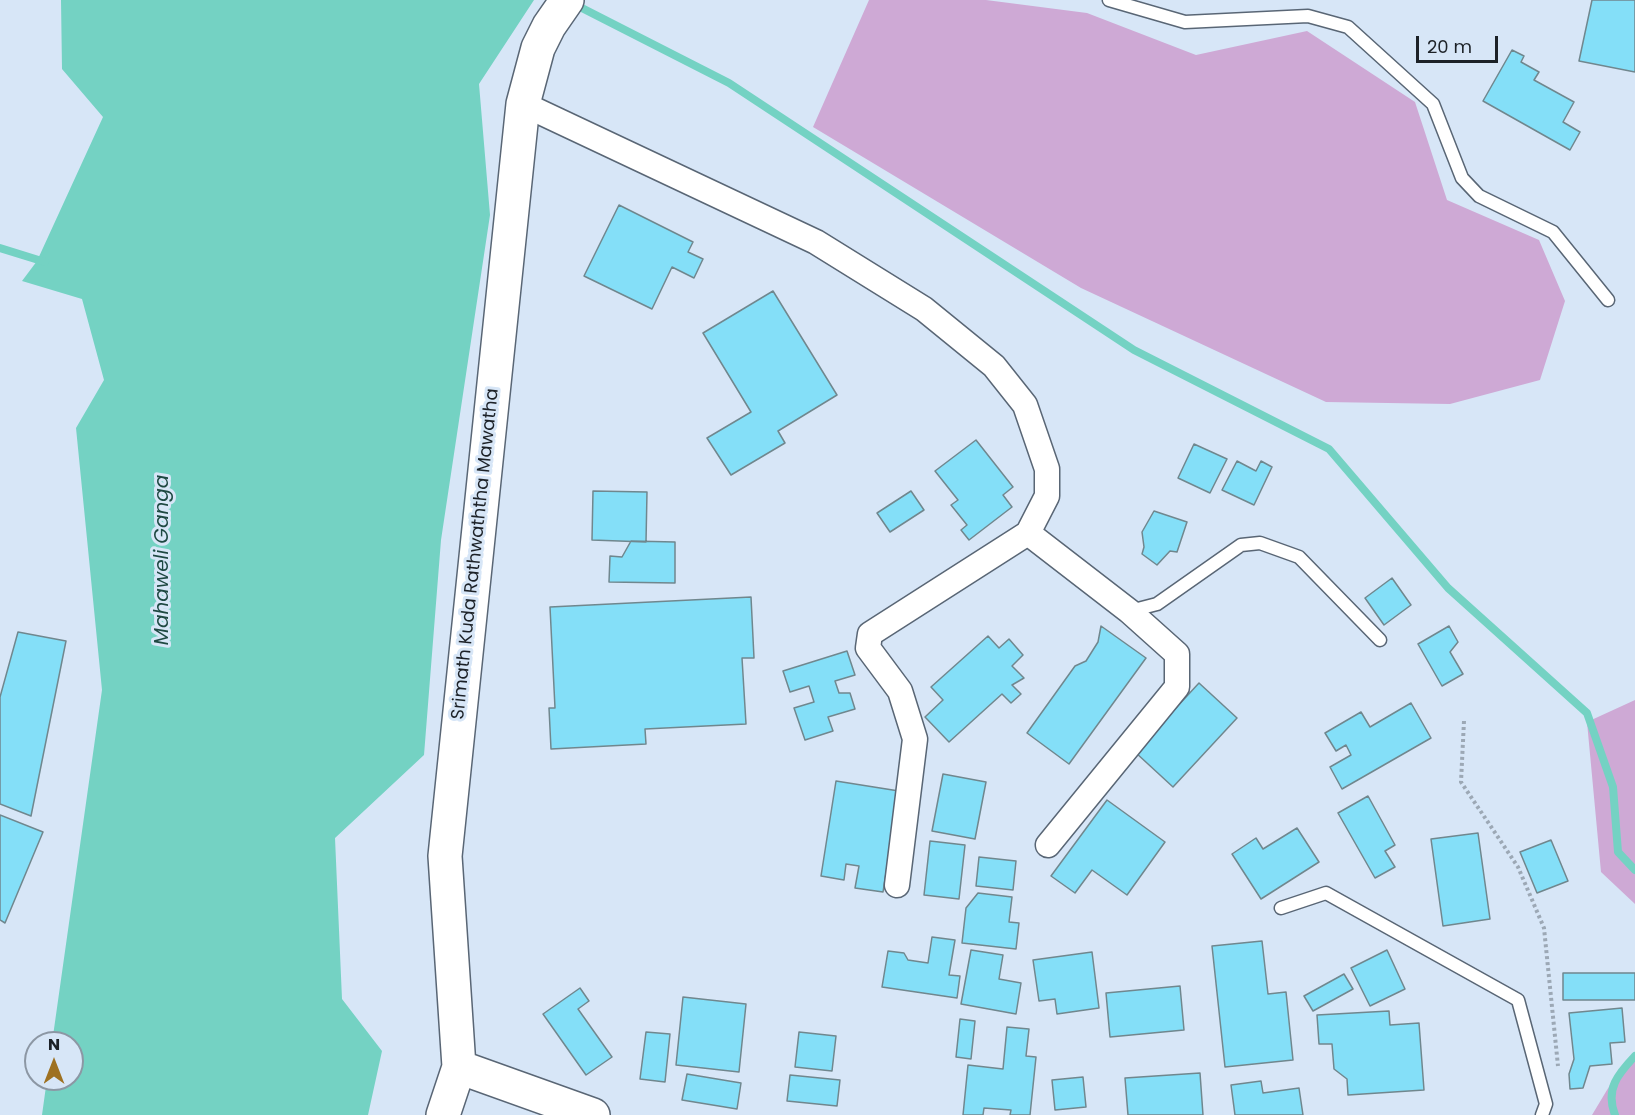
<!DOCTYPE html>
<style>
body{margin:0}
#map{position:relative;width:1635px;height:1115px;overflow:hidden;background:#d7e6f7;font-family:Poppins,sans-serif}
canvas{display:block}
.north{position:absolute;left:24px;top:1031px;width:60px;height:60px;box-sizing:border-box;background:#d7e6f7;border:2px solid #8c97a4;border-radius:50%;rotate:0deg;font-size:16px;font-weight:700;line-height:24px;text-align:center;color:#1c2127}
.north::after{content:'';display:block;margin:auto;width:21px;height:27px;background:#9e7121;clip-path:polygon(50% 0,100% 100%,50% 72%,0 100%)}
.scale{position:absolute;left:1416px;top:36px;width:82px;height:27px;box-sizing:border-box;border:3px solid #1c2127;border-top:0;padding-left:8px;font-size:18px;line-height:21px;white-space:nowrap;color:#1c2127;-webkit-text-stroke:4px #d7e6f7;paint-order:stroke}
</style>
<div id="map">
<canvas width="1635" height="1115"></canvas>
<div class="north">N</div>
<div class="scale">20 m</div>
</div>
<script>
const ctx = document.querySelector('canvas').getContext('2d');
ctx.lineJoin = 'round';
function fillPath(path, color) { ctx.fillStyle = color; ctx.fill(path, 'evenodd'); }
function stroke(path, color, width, dash) { ctx.strokeStyle = color; ctx.lineWidth = width; ctx.lineCap = dash ? 'butt' : 'round'; ctx.setLineDash(dash || []); ctx.stroke(path); }
function write(font, color, halo, rows, align = 'center') {
  ctx.font = font + ' Poppins,sans-serif'; ctx.lineWidth = 6; ctx.setLineDash([]); ctx.textBaseline = 'middle'; ctx.strokeStyle = halo; ctx.fillStyle = color; for (const [text, x, y, turn = 0] of rows) {
    ctx.save(); ctx.translate(x, y); ctx.rotate((+turn || 0) * Math.PI / 180); ctx.textAlign = isNaN(turn) ? turn : align; if (halo) ctx.strokeText(text, 0, 0); ctx.fillText(text, 0, 0); ctx.restore();
  }
}
fillPath(new Path2D(`
 M 869,0 L 986,0 L 1087,13 L 1196,55 L 1307,31 L 1415,102 L 1447,200 L 1539,240 L 1565,301 L 1540,380 L 1450,404 L 1326,402 L 1081,288 L 813,127 Z
 M 1635,700 L 1635,904 L 1601,872 L 1587,722 Z
 M 1635,1056 L 1635,1115 L 1592,1115 L 1616,1075 Z`), '#cea9d5');
fillPath(new Path2D(`
 M 61,0 L 534,0 L 479,84 L 490,215 L 441,540 L 424,755 L 335,838 L 342,999 L 382,1051 L 368,1115 L 42,1115 L 47,1079 L 72,1079 L 72,1043 L 52,1043 L 102,690 L 76,428 L 104,380 L 82,299 L 22,281 L 37,261 L 103,117 L 62,69 Z`), '#74d2c3');
stroke(new Path2D(`
 M 572,3 L 729,83 L 1134,350 L 1329,449 L 1448,588 L 1587,713 L 1613,787 L 1618,852 L 1635,870
 M 0,248 L 45,262
 M 1615,1115 C 1605,1089 1618,1074 1635,1056`), '#74d2c3', 8);
const building = new Path2D(`
 M 1592,0 L 1635,0 L 1635,72 L 1579,61 Z
 M 1512,50 L 1524,56 L 1521,62 L 1539,72 L 1534,80 L 1574,102 L 1563,122 L 1580,132 L 1570,150 L 1483,101 Z
 M 619,205 L 693,242 L 688,252 L 703,259 L 694,278 L 672,267 L 652,309 L 584,276 Z
 M 773,291 L 837,395 L 778,431 L 785,443 L 731,475 L 707,438 L 751,412 L 703,333 Z
 M 976,440 L 1013,487 L 1003,495 L 1012,507 L 969,540 L 961,530 L 967,525 L 951,505 L 958,500 L 935,471 Z
 M 1194,444 L 1227,459 L 1210,493 L 1178,478 Z
 M 1237,461 L 1256,471 L 1261,461 L 1272,467 L 1254,505 L 1222,490 Z
 M 593,491 L 647,492 L 646,542 L 592,540 Z
 M 911,491 L 924,510 L 890,532 L 877,513 Z
 M 1154,511 L 1187,522 L 1177,552 L 1170,551 L 1157,565 L 1142,554 L 1144,547 L 1142,532 Z
 M 631,541 L 675,542 L 675,583 L 609,582 L 610,556 L 622,557 Z
 M 1392,578 L 1411,605 L 1384,625 L 1365,598 Z
 M 751,597 L 754,658 L 742,658 L 746,724 L 645,729 L 646,744 L 551,749 L 549,708 L 555,708 L 550,607 Z
 M 1101,626 L 1146,658 L 1069,764 L 1027,733 L 1075,666 L 1086,661 L 1098,642 Z
 M 1449,626 L 1458,642 L 1450,652 L 1463,674 L 1442,686 L 1418,644 Z
 M 18,632 L 66,641 L 31,816 L 0,804 L 0,697 Z
 M 988,636 L 999,648 L 1009,639 L 1023,655 L 1012,666 L 1024,678 L 1012,685 L 1021,694 L 1011,703 L 1002,694 L 949,742 L 925,717 L 943,700 L 931,687 Z
 M 847,651 L 855,675 L 835,681 L 839,693 L 850,693 L 855,709 L 828,717 L 833,731 L 805,740 L 794,708 L 814,702 L 809,686 L 790,692 L 783,671 Z
 M 1199,683 L 1237,718 L 1173,787 L 1135,752 Z
 M 1411,703 L 1431,738 L 1342,789 L 1330,767 L 1351,755 L 1346,745 L 1336,751 L 1325,733 L 1361,712 L 1370,727 Z
 M 943,774 L 986,782 L 975,839 L 932,831 Z
 M 836,781 L 899,791 L 883,892 L 855,888 L 859,866 L 846,864 L 844,880 L 821,876 Z
 M 1368,796 L 1395,845 L 1385,851 L 1395,867 L 1375,878 L 1338,813 Z
 M 1107,800 L 1165,842 L 1127,895 L 1092,870 L 1075,893 L 1051,876 Z
 M 0,815 L 43,832 L 5,923 L 0,920 Z
 M 1297,828 L 1319,862 L 1261,899 L 1232,854 L 1256,838 L 1263,849 Z
 M 1478,833 L 1490,919 L 1443,926 L 1431,839 Z
 M 1551,840 L 1568,881 L 1537,893 L 1520,852 Z
 M 930,841 L 965,845 L 959,899 L 924,895 Z
 M 979,857 L 1016,861 L 1013,890 L 976,886 Z
 M 978,893 L 1012,897 L 1009,922 L 1019,923 L 1016,949 L 962,943 L 966,908 Z
 M 932,937 L 955,940 L 949,975 L 960,976 L 957,998 L 882,987 L 888,951 L 904,953 L 908,960 L 928,963 Z
 M 1262,941 L 1268,994 L 1286,992 L 1293,1060 L 1225,1067 L 1212,946 Z
 M 971,950 L 1003,955 L 999,979 L 1021,983 L 1016,1014 L 961,1004 Z
 M 1387,950 L 1405,989 L 1370,1006 L 1351,968 Z
 M 1092,952 L 1099,1008 L 1057,1014 L 1055,999 L 1039,1001 L 1033,960 Z
 M 1563,973 L 1635,973 L 1635,1000 L 1563,1000 Z
 M 1344,974 L 1353,989 L 1313,1011 L 1304,996 Z
 M 1180,986 L 1184,1030 L 1110,1037 L 1106,993 Z
 M 580,988 L 589,1001 L 578,1009 L 612,1057 L 586,1075 L 543,1014 Z
 M 683,997 L 746,1004 L 739,1072 L 676,1065 Z
 M 1622,1008 L 1625,1042 L 1610,1043 L 1612,1064 L 1590,1066 L 1583,1088 L 1570,1089 L 1569,1074 L 1574,1059 L 1569,1013 Z
 M 1389,1011 L 1390,1025 L 1419,1023 L 1424,1090 L 1348,1095 L 1347,1079 L 1334,1069 L 1332,1044 L 1319,1044 L 1317,1015 Z
 M 960,1019 L 975,1021 L 971,1059 L 956,1057 Z
 M 1007,1027 L 1029,1029 L 1026,1056 L 1036,1057 L 1030,1115 L 1010,1115 L 1011,1110 L 984,1108 L 983,1115 L 963,1115 L 968,1065 L 1003,1069 Z
 M 646,1032 L 670,1034 L 665,1082 L 640,1079 Z
 M 799,1032 L 836,1036 L 832,1071 L 795,1067 Z
 M 1200,1073 L 1203,1115 L 1128,1115 L 1125,1078 Z
 M 687,1074 L 741,1083 L 737,1109 L 682,1100 Z
 M 790,1075 L 840,1080 L 837,1106 L 787,1101 Z
 M 1083,1077 L 1086,1107 L 1055,1110 L 1052,1080 Z
 M 1261,1081 L 1263,1093 L 1299,1088 L 1303,1115 L 1235,1115 L 1231,1085 Z`);
fillPath(building, '#84dff8');
stroke(building, '#70878e', 1.5);
const lane = new Path2D(`
 M 1109,0 L 1185,22 L 1308,16 L 1348,27 L 1433,104 L 1462,178 L 1479,196 L 1553,232 L 1608,300
 M 1130,611 L 1157,604 L 1241,545 L 1260,543 L 1299,557 L 1380,640
 M 1281,908 L 1326,893 L 1518,1000 L 1546,1104 L 1542,1115`);
const street = new Path2D(`
 M 523,104 L 816,242 L 924,309 L 994,366 L 1025,405 L 1047,469 L 1047,496 L 1028,533 L 870,634 L 868,648 L 900,691 L 915,739 L 897,885
 M 1028,533 L 1129,611 L 1177,654 L 1177,687 L 1048,845`);
const secondary = new Path2D(`
 M 459,1067 L 593,1115
 M 443,1115 L 459,1067 L 445,856 L 523,104 L 538,48 L 549,26 L 567,0`);
stroke(lane, '#596675', 15);
stroke(street, '#596675', 27);
stroke(secondary, '#596675', 36);
stroke(new Path2D(`
 M 1464,721 L 1461,782 L 1518,867 L 1544,928 L 1558,1066`), '#9ca8b5', 4, [3, 3]);
stroke(lane, '#fff', 12);
stroke(street, '#fff', 24);
stroke(secondary, '#fff', 33);
write('18px', '#1c2127', '#d7e6f7', [
 ["Srimath Kuda Rathwaththa Mawatha",476,554,-84]
]);
write('italic 20px', '#1e4942', '#d7e6f7', [
 ["Mahaweli Ganga",163,560,-90]
]);
</script>
